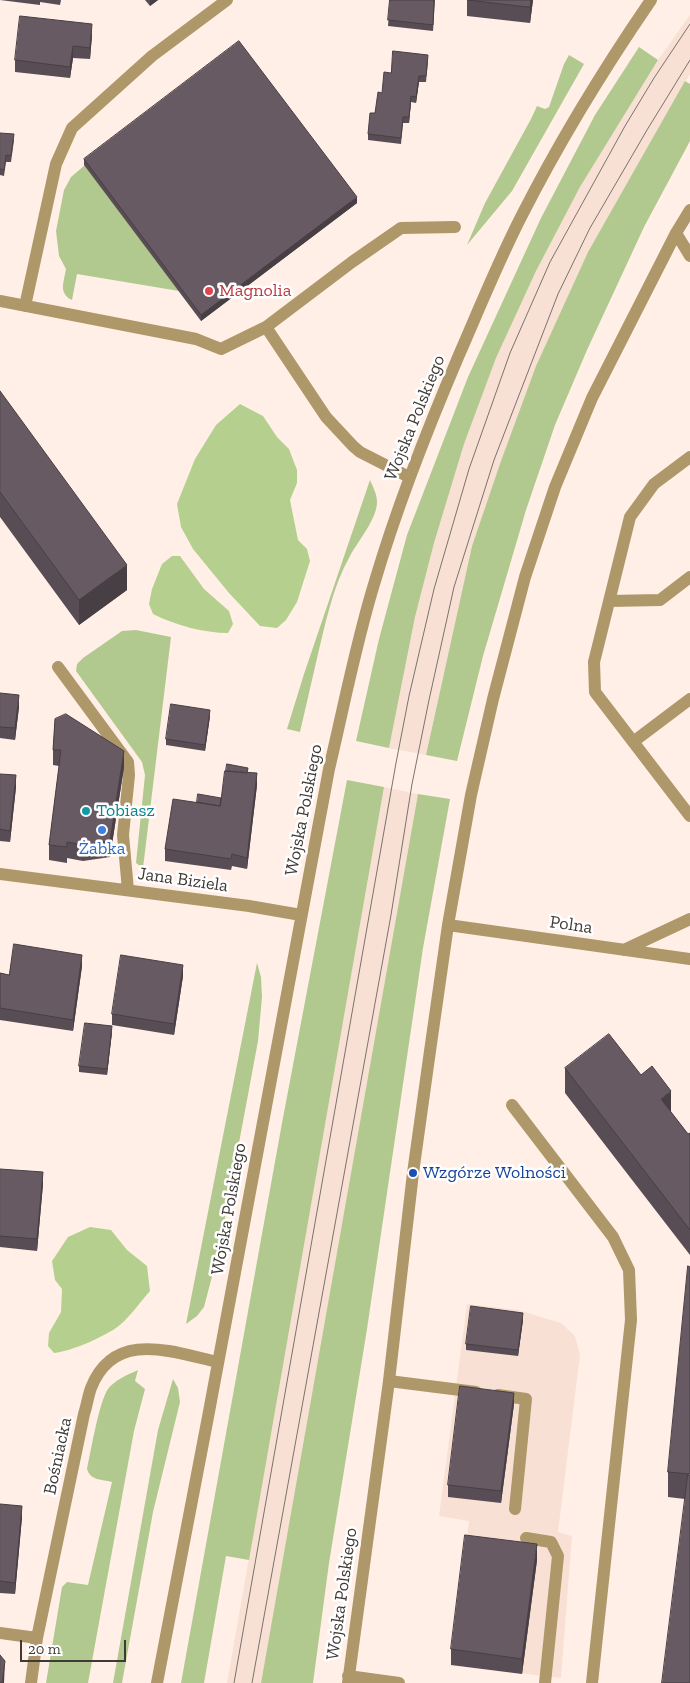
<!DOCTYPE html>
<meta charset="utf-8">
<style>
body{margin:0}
#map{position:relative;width:690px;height:1683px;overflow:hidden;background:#ffefe6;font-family:"Zilla Slab",serif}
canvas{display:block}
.scale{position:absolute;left:20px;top:1640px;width:106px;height:22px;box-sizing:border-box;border:2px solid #403a37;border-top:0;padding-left:6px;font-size:15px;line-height:18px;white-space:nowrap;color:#403a37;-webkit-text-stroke:4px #fff;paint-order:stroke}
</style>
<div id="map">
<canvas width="690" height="1683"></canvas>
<div class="scale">20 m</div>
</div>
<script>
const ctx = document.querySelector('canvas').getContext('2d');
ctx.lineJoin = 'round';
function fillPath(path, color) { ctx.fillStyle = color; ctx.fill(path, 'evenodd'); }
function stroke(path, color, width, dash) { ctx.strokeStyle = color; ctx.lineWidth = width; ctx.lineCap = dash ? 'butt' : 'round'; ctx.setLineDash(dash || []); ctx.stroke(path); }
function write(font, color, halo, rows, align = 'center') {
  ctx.font = font + ' "Zilla Slab",serif'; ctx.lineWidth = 5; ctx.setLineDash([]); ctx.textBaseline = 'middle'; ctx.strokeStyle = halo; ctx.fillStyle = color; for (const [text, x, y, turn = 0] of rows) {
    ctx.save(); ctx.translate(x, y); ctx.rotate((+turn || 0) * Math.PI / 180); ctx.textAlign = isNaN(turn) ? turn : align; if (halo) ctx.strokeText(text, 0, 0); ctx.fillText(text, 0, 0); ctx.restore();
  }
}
fillPath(new Path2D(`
 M 690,15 L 690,74 L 588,252 L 536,366 L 472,546 L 426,755 L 389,748 L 415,617 L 434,543 L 464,444 L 496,358 L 536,271 L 580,187 L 658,60 Z
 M 384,787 L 418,794 L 328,1311 L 261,1683 L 227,1683 Z
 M 467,1304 L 518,1310 L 561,1323 L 575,1336 L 580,1355 L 558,1532 L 572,1536 L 561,1678 L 451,1665 L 469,1521 L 439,1516 Z`), '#f8e1d4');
fillPath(new Path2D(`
 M 639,47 L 658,60 L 580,187 L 536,271 L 496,358 L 464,444 L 434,543 L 415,617 L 389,748 L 356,741 L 379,639 L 407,535 L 468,377 L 541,218 L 595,115 Z
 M 569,55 L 584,64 L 512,191 L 467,245 L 485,203 L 531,119 L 537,106 L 545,109 L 549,107 L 564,64 Z
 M 685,81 L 690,84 L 690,141 L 644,227 L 587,350 L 555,425 L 526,510 L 483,656 L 457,761 L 426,755 L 472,546 L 501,461 L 536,366 L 588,252 Z
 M 85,165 L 179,291 L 77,274 L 72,300 C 58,293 64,282 66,269 L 59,256 L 56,231 L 64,190 L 71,177 Z
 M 370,480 C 373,487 377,494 377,502 C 377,519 358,541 350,556 C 333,586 326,621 318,654 C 312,680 306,706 300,732 L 287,729 L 304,674 Z
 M 136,630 L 171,637 L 143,868 L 136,863 L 145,775 L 142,762 L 76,671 L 77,664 L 83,658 L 122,631 Z
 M 347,780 L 384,787 L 249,1560 L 226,1556 L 204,1683 L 181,1683 L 282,1123 Z
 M 418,794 L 450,799 L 423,948 L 367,1329 L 329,1563 L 313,1683 L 261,1683 Z
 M 257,963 L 261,977 L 262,997 L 258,1041 L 219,1250 L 204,1307 L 197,1316 L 186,1324 Z
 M 138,1370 L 135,1381 L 145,1389 L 134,1431 L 88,1683 L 46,1683 L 62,1587 L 67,1582 L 88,1585 L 112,1482 C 101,1479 91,1481 87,1469 C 91,1451 99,1402 108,1389 C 115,1380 127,1375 138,1370 Z
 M 173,1379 L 178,1388 L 180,1402 L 153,1512 L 122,1683 L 113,1683 L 158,1430 Z`), '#b1c98e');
fillPath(new Path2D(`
 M 240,404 L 263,416 L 277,437 L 289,449 L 297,470 L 297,483 L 290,500 L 298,540 L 307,549 L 310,561 L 297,602 L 286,620 L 277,628 L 260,626 L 229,593 L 193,549 L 181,527 L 177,504 L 195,459 L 216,425 Z
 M 172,556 L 180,556 L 204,589 L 229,611 L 233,624 L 228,633 C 205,633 174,625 153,614 L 149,604 L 152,589 L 162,564 Z
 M 90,1227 L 111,1230 L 127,1250 L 147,1266 L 150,1291 C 141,1301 127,1321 116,1328 C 101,1338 72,1351 54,1353 L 48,1346 L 49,1333 L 61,1312 L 62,1289 L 55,1280 L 52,1261 L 68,1237 Z`), '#b5d08e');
stroke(new Path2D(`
 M 676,233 L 690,256
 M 0,301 L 196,339 L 221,349 L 266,327
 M 25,306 L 56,164 L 72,128 L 152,56 L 227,0
 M 690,457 L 654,484 L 630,517 L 594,662 L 595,692 L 690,816
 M 409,477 L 360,452 L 353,446 L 326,417 L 266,327 L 352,262 L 401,228 L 455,227
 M 609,601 L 660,600 L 690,577
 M 58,667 L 128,762 L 129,775 L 123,835 L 128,890
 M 633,742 L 690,699
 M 0,874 L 249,906 L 301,915
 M 448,925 L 690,959
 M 624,950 L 690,919
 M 512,1105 L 613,1237 L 629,1270 L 631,1320 L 592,1683
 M 389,1381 L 476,1392
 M 498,1395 L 526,1399 L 515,1509
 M 526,1538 L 551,1542 L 558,1556 L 545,1683
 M 0,1633 L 37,1638
 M 348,1676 L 399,1683
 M 31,1683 L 37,1638 L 84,1414 C 87,1405 88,1396 91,1388 C 114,1329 172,1352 218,1362
 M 157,1683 L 208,1417 L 329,769 C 344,706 356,642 375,581 C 398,503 427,430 459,355 C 479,309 498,262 521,217 C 559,142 603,70 651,0
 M 348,1683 L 389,1381 L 413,1173 L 430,1051 L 448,925 L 471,795 L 493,699 L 525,577 L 555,487 L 592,398 L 676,233 L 690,210`), '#ae9769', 12);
stroke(new Path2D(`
 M 234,1683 L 396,763 L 409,696 L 434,589 L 469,469 L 510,353 L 550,262 L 625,126 L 654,78 L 690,24
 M 252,1683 L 391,915 L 412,784 L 429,700 L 454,587 L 494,460 L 558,294 L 590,228 L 647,130 L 690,60`), '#7b726d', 1);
fillPath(new Path2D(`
 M 0,0 L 61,0 L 60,5 L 40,2 L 40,5 Z
 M 145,0 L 158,0 L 150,6 Z
 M 390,0 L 435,0 L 433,31 L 388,26 Z
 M 467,0 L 533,0 L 530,23 L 467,16 Z
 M 92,35 L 90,59 L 73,58 L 70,78 L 15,72 L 15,60 Z
 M 428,61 L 426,82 L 419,82 L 416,103 L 411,102 L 409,123 L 403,123 L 401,144 L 368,140 L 368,134 L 382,93 Z
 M 0,133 L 14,140 L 11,162 L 6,162 L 4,176 L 0,175 Z
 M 84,159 L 357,203 L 201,321 L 84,165 Z
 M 0,391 L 127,590 L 79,625 L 0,517 Z
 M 0,693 L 19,707 L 15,740 L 0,738 Z
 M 210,716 L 205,751 L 166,745 L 166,739 Z
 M 55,719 L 124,767 L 110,857 L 83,861 L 67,858 L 67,863 L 49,860 L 49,845 L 59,766 L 53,765 L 53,750 Z
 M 248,773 L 257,785 L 247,869 L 232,866 L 231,870 L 165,861 L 165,849 L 197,802 L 221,798 Z
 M 0,774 L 16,787 L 10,842 L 0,841 Z
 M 82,966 L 73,1031 L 0,1020 L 0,973 L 9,975 Z
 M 183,976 L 174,1035 L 112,1025 L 112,1014 Z
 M 112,1032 L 107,1075 L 79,1072 L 79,1066 Z
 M 565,1068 L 641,1075 L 688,1134 L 690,1133 L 690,1255 L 565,1093 Z
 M 0,1169 L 43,1184 L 37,1251 L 0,1247 Z
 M 688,1266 L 690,1683 L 685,1499 L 668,1497 L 668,1472 Z
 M 523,1320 L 518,1356 L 466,1350 L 466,1344 Z
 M 514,1404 L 501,1503 L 448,1497 L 448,1485 Z
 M 0,1504 L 22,1517 L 15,1594 L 0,1593 Z
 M 537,1560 L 522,1674 L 451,1665 L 451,1649 Z`), '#594d55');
fillPath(new Path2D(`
 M 150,0 L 158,0 L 150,6 Z
 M 531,0 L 533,0 L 530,23 L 530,7 Z
 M 92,24 L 92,35 L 90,59 L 90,48 Z
 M 73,46 L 73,58 L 70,78 L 70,67 Z
 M 419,76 L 419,82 L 416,103 L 416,97 Z
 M 411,96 L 411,102 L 409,123 L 409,117 Z
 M 357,197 L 357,203 L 201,321 L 201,315 Z
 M 127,565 L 127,590 L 79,625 L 79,600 Z
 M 19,695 L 19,707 L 15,740 L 15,728 Z
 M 210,710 L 210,716 L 205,751 L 205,745 Z
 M 124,751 L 124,767 L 110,857 L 110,841 Z
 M 257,773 L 257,785 L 247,869 L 247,858 Z
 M 16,775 L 16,787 L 10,842 L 10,831 Z
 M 82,955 L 82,966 L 73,1031 L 73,1020 Z
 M 183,965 L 183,976 L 174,1035 L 174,1024 Z
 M 112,1026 L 112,1032 L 107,1075 L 107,1069 Z
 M 671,1091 L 671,1116 L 661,1099 Z
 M 43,1172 L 43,1184 L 37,1251 L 37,1239 Z
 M 523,1313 L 523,1320 L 518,1356 L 518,1350 Z
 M 514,1393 L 514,1404 L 501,1503 L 501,1491 Z
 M 22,1506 L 22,1517 L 15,1594 L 15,1583 Z
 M 537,1544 L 537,1560 L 522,1674 L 522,1659 Z
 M 5,1661 L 4,1683 L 2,1683 Z`), '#483f45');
const building = new Path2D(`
 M 390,0 L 434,0 L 433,25 L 388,20 Z
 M 468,0 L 531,0 L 530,7 Z
 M 20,16 L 92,24 L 90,48 L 73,46 L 70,67 L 15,60 Z
 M 239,41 L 357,197 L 201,315 L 84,159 Z
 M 393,51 L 428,55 L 426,76 L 419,76 L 416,97 L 411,96 L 409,117 L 403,117 L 401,138 L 368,134 L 370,113 L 375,113 L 378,92 L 382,93 L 384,72 L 391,73 Z
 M 0,133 L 14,134 L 11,156 L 6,155 L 4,170 L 0,169 Z
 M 0,391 L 127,565 L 79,600 L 0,492 Z
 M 0,693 L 19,695 L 15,728 L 0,727 Z
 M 171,704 L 210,710 L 205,745 L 166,739 Z
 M 66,714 L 124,751 L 110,841 L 83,845 L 67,842 L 67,847 L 49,845 L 61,750 L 53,750 L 55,719 Z
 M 227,764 L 248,768 L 247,773 L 226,771 Z
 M 225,771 L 257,773 L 247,858 L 232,854 L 231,859 L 165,849 L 173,799 L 220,806 Z
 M 0,774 L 16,775 L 10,831 L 0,829 Z
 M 198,794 L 221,798 L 220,806 L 197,802 Z
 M 14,944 L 82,955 L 73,1020 L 0,1008 L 0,973 L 9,975 Z
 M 121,955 L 183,965 L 174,1024 L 112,1014 Z
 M 85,1023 L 112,1026 L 107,1069 L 79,1066 Z
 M 609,1034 L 641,1075 L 652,1066 L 671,1091 L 661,1099 L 688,1134 L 690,1133 L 690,1230 L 565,1068 Z
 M 0,1169 L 43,1172 L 37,1239 L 0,1236 Z
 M 688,1266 L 690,1267 L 690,1474 L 668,1472 Z
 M 471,1306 L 523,1313 L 518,1350 L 466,1344 Z
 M 460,1386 L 514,1393 L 501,1491 L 448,1485 Z
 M 688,1475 L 690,1475 L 690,1683 L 662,1683 Z
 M 0,1504 L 22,1506 L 15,1583 L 0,1581 Z
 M 465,1535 L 537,1544 L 522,1659 L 451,1649 Z
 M 0,1655 L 5,1661 L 2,1683 L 0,1683 Z`);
fillPath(building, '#675a63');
stroke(building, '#483f45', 1);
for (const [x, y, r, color] of [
 [209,291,5,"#e0444e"],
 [86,811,5,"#0f9aa8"],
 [102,830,5,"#3f7fe0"],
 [413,1173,5,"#1a4fb4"]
]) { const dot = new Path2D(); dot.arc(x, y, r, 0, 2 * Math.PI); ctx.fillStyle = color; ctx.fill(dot); stroke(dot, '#fff', 2); }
write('18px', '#be3a42', '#fff', [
 ["Magnolia",219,291]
], 'left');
write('18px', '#403a37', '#fff', [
 ["Wojska Polskiego",415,418,-68],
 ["Wojska Polskiego",304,810,-79],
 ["Jana Biziela",183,880,8],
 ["Polna",571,925,8],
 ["Wojska Polskiego",229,1209,-80],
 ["Bośniacka",58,1456,-78],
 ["Wojska Polskiego",342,1594,-82]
]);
write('18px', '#0d838f', '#fff', [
 ["Tobiasz",96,811]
], 'left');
write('18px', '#366cbe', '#fff', [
 ["Żabka",102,849]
]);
write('18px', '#164399', '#fff', [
 ["Wzgórze Wolności",423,1173]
], 'left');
</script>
